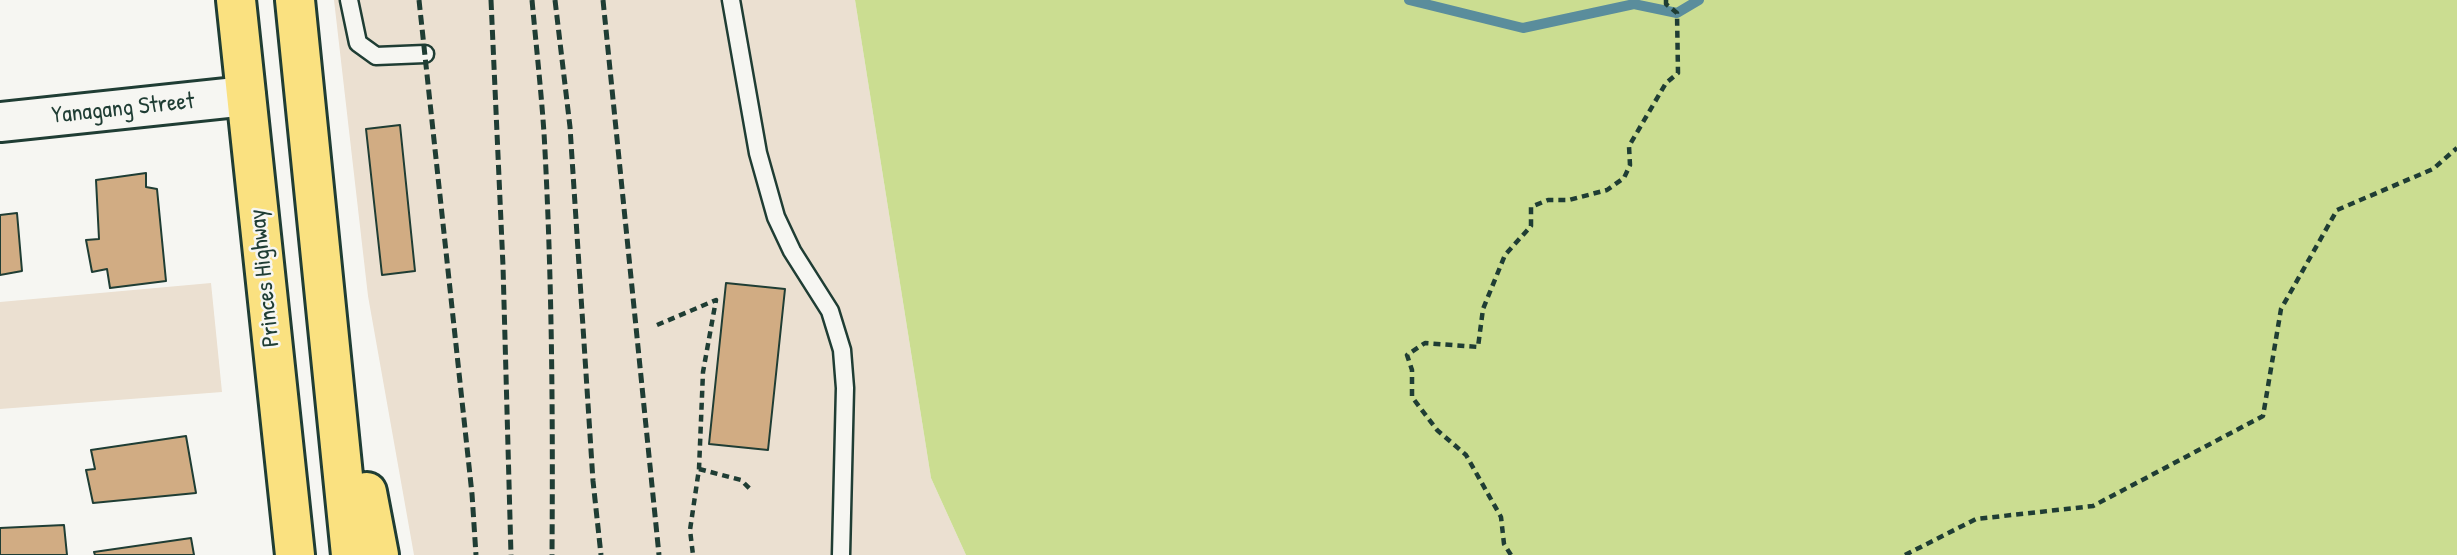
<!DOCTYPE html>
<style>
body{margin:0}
canvas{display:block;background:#f6f6f2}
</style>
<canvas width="2457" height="555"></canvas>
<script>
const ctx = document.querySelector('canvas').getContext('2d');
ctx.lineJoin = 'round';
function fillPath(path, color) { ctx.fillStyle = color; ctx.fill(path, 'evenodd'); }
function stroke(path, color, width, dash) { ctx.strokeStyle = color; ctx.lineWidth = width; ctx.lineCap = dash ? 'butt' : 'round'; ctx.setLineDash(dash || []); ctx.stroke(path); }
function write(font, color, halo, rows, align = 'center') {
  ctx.font = font + ' "Patrick Hand",sans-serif'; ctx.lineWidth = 5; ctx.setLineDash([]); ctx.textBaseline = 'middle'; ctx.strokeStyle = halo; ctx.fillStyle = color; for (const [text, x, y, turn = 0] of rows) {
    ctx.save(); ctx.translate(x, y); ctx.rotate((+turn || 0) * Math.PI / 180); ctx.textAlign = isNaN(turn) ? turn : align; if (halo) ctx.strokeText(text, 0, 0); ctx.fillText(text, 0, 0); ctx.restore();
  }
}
fillPath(new Path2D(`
 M 334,0 L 855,0 L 931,478 L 966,555 L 414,555 L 368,296 Z
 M 211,283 L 222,392 L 0,409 L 0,302 Z`), '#ebe0d1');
fillPath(new Path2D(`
 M 855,0 L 2457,0 L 2457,555 L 966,555 L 931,478 Z`), '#cbdd91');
stroke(new Path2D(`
 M 1409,0 L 1523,28 L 1634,4 L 1677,13 L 1699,0`), '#5a8d9c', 10);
const building = new Path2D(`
 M 400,125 L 415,271 L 382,275 L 366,129 Z
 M 146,173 L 146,187 L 157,189 L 166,281 L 110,288 L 107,269 L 92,272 L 86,240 L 99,239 L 96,180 Z
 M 17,213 L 22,271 L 0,275 L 0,215 Z
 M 726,283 L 785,289 L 768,450 L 709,444 Z
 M 186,436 L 196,493 L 93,503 L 86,470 L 95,469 L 91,450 Z
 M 64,525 L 67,555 L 0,555 L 0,528 Z
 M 191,538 L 194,555 L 95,555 L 94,552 Z`);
fillPath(building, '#d1ac83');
stroke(building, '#1f3d34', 2);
const service = new Path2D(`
 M 349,0 L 358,43 L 376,56 L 425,54
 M 731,0 L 758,153 L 776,217 L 792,251 L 830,311 L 842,350 L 845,388 L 841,555`);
const tertiary = new Path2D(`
 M 0,122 L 246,96`);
const trunk = new Path2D(`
 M 236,0 L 295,555
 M 295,0 L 351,555
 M 367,492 L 379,555`);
stroke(service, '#1f3d34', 21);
stroke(tertiary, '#1f3d34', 44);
stroke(trunk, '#1f3d34', 44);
stroke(new Path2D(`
 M 657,325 L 716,300 L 703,372 L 699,469 L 690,530 L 693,555
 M 699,469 L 741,480 L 751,490
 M 1511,555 L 1504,544 L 1501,517 L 1466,455 L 1437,430 L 1412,397 L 1412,370 L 1407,355 L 1425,343 L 1478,347 L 1483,309 L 1505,255 L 1531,226 L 1531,207 L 1548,200 L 1569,200 L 1607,190 L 1624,178 L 1630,165 L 1629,146 L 1666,83 L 1678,73 L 1677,13 L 1666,4 L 1666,0
 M 1905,555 L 1976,519 L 2093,506 L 2263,416 L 2281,309 L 2337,210 L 2433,169 L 2457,148`), '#1f3d34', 4.5, [7, 5]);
stroke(service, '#f6f6f2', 16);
stroke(tertiary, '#f6f6f2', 38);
stroke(trunk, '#fae180', 38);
stroke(new Path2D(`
 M 419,0 L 472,494 L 476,555
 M 491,0 L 503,266 L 511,555
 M 532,0 C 536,44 541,89 544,133 C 552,274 553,414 552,555
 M 555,0 L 570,127 L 593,481 L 601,555
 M 603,0 L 659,555`), '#1f3d34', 5, [10, 5]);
write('24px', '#1f3d34', '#f6f6f2', [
 ["Yanagang Street",123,109,-6],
 ["Princes Highway",265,278,-96]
]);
</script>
